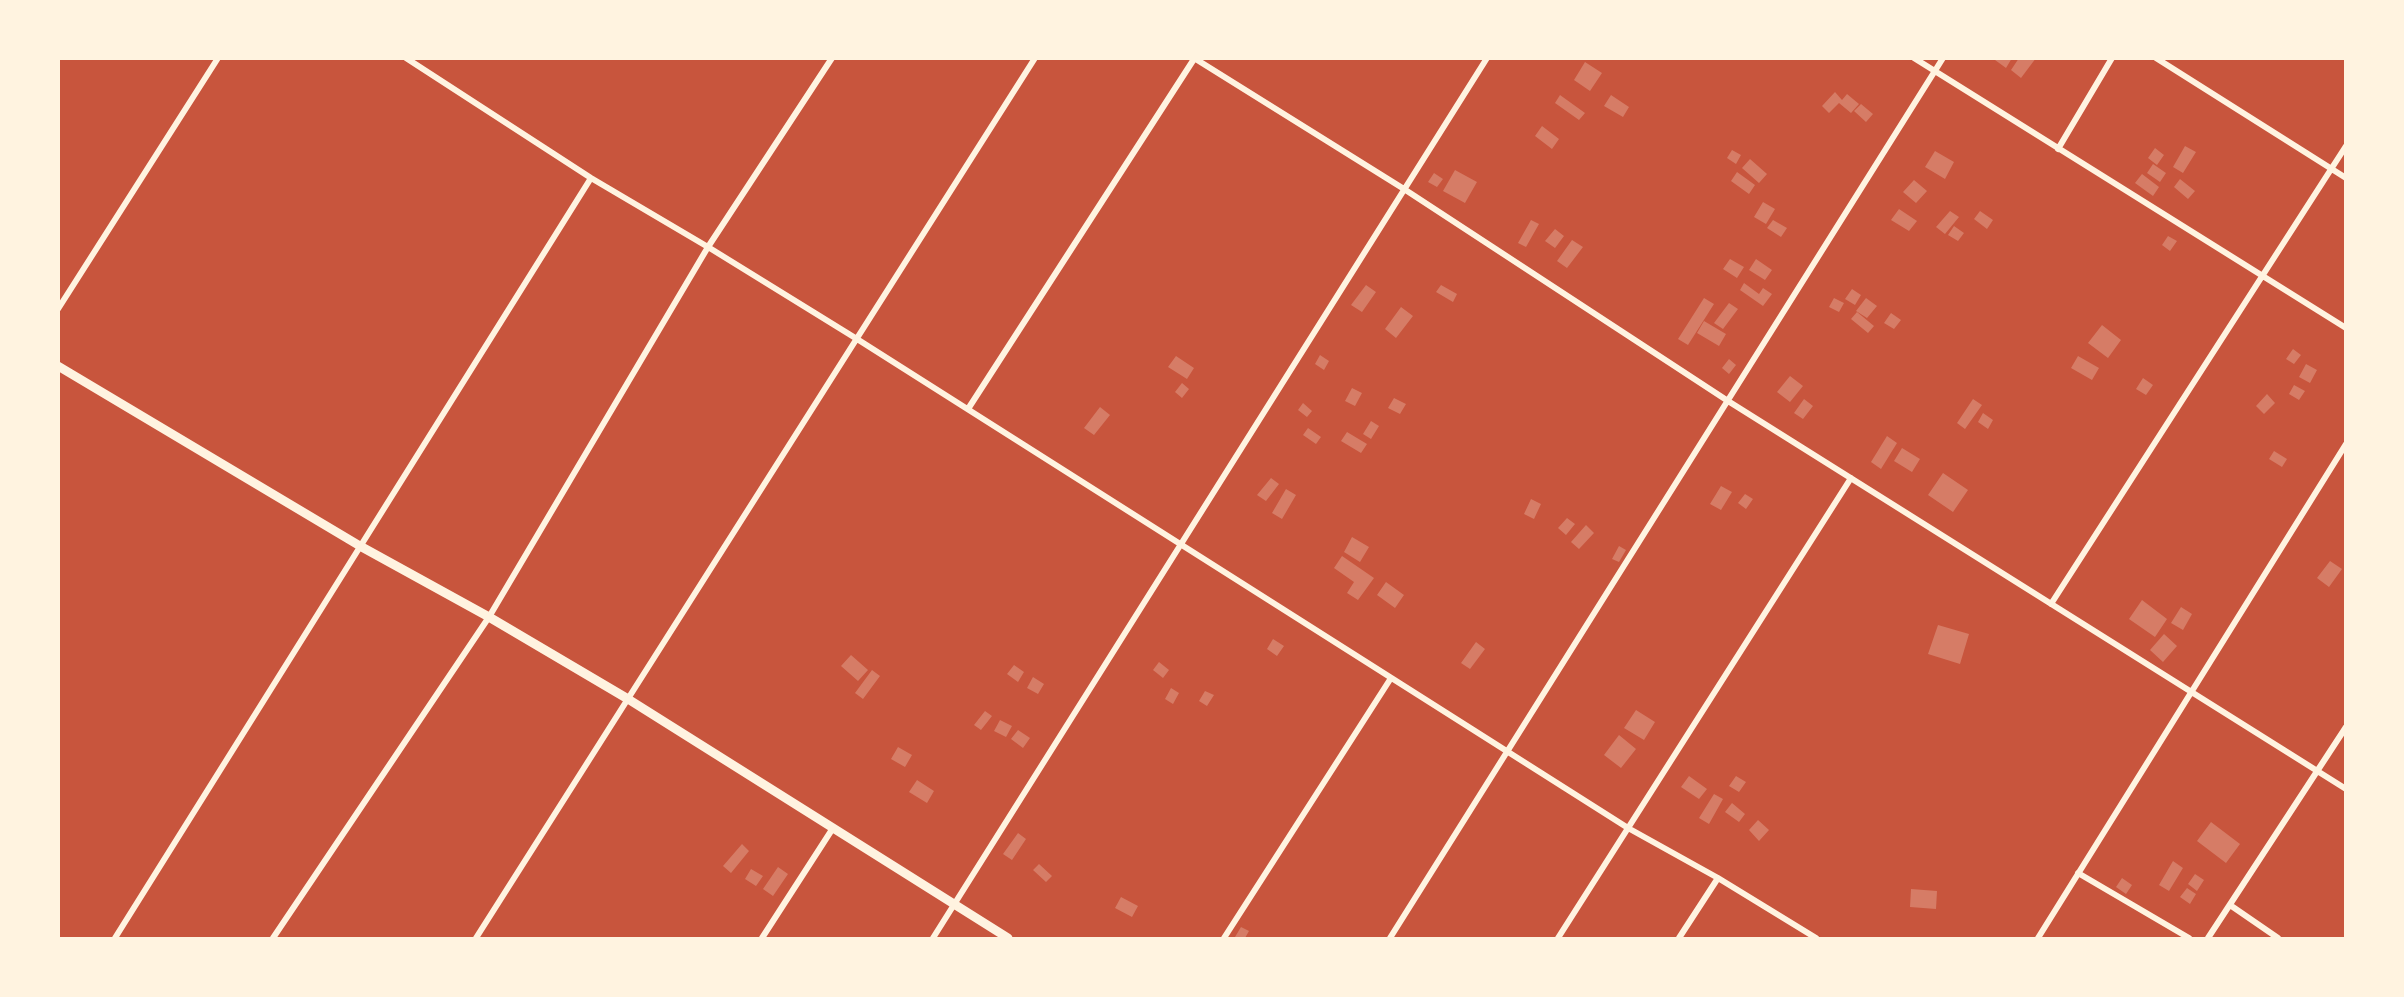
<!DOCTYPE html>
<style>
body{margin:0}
#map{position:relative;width:2404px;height:997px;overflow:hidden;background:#c8553d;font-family:Rubik,sans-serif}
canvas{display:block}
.frame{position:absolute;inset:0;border:60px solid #fff3e0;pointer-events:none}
</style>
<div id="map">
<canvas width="2404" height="997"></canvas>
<div class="frame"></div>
</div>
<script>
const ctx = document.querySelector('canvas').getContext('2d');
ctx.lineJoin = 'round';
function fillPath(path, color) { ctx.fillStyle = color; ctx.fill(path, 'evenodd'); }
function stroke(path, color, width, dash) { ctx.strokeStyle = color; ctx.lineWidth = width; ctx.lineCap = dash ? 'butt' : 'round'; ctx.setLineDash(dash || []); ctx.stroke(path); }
fillPath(new Path2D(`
 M 1997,58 L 2012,58 L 2006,68 L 1995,60 Z
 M 2019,58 L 2036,58 L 2021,78 L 2011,70 Z
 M 1585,62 L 1602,73 L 1590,91 L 1574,80 Z
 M 1835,92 L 1842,100 L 1847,94 L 1859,104 L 1851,113 L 1839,103 L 1829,113 L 1822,106 Z
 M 1560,95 L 1585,113 L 1579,120 L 1555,103 Z
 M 1611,95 L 1629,107 L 1623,117 L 1604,106 Z
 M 1861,104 L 1873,114 L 1866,122 L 1854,111 Z
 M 1542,126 L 1559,139 L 1552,149 L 1535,136 Z
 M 2185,146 L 2196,152 L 2183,173 L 2173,167 Z
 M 2155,148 L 2164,155 L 2157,165 L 2148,158 Z
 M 1732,150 L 1741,155 L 1736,164 L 1727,158 Z
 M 1935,151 L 1954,162 L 1945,179 L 1925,167 Z
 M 1750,159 L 1767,174 L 1759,183 L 1742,168 Z
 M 2153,164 L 2166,173 L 2160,182 L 2147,173 Z
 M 1455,170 L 1477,182 L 1465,203 L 1443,191 Z
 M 1737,172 L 1755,185 L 1749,194 L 1731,181 Z
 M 1434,173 L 1443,179 L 1437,187 L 1428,182 Z
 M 2142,174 L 2159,187 L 2153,196 L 2135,183 Z
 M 2180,179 L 2195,191 L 2188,199 L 2174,187 Z
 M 1914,180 L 1927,191 L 1916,203 L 1903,192 Z
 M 1763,202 L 1775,209 L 1766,224 L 1754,217 Z
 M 1899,209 L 1917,221 L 1909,231 L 1891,220 Z
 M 1950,211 L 1959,217 L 1945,234 L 1936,227 Z
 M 1980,211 L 1993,220 L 1987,229 L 1974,219 Z
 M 1531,220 L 1539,224 L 1526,247 L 1518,243 Z
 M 1773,220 L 1787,228 L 1781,237 L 1767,228 Z
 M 1954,226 L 1964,233 L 1958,241 L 1948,235 Z
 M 1555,229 L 1564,236 L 1555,248 L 1545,241 Z
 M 2168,236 L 2177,241 L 2170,251 L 2162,245 Z
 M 1572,240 L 1583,247 L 1567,268 L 1557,261 Z
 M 1730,259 L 1744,267 L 1737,278 L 1723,269 Z
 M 1756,259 L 1772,270 L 1765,280 L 1749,270 Z
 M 1744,283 L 1759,294 L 1763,288 L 1772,294 L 1763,306 L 1740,290 Z
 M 1366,285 L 1376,292 L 1362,312 L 1351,305 Z
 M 1441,285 L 1457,294 L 1453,302 L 1436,292 Z
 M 1852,289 L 1861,295 L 1855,305 L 1845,299 Z
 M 1704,298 L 1714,304 L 1688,345 L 1678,339 Z
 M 1834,298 L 1844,303 L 1839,312 L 1829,307 Z
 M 1866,298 L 1877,306 L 1867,318 L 1856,311 Z
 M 1729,303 L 1738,309 L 1723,329 L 1714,323 Z
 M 1401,307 L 1413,316 L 1396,338 L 1385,329 Z
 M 1857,312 L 1874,326 L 1868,333 L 1851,319 Z
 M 1891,313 L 1901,320 L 1894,329 L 1884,323 Z
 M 1704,321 L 1726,334 L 1719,346 L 1697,333 Z
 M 2102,325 L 2121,340 L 2108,358 L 2088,343 Z
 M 2293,349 L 2301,355 L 2294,364 L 2286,359 Z
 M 1320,355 L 1329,361 L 1324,370 L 1315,364 Z
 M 1176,356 L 1194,368 L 1187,379 L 1168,367 Z
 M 2078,356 L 2099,368 L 2092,380 L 2071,368 Z
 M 1729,359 L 1736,365 L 1729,374 L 1722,368 Z
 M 2306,364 L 2317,370 L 2310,383 L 2299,377 Z
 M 1790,376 L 1803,386 L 1790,402 L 1777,392 Z
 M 2143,378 L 2153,385 L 2146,395 L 2136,389 Z
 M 1182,383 L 1189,389 L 1182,398 L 1175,392 Z
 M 2294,385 L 2305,391 L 2299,400 L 2289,394 Z
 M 1352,388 L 1362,393 L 1355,406 L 1345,401 Z
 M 2267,394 L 2275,403 L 2264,414 L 2256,406 Z
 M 1394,398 L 1406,404 L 1400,414 L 1388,408 Z
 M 1804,399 L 1813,406 L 1803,419 L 1794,413 Z
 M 1973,399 L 1982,405 L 1965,429 L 1957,423 Z
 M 1303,403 L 1312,411 L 1307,417 L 1298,410 Z
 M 1100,407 L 1110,415 L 1094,435 L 1084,428 Z
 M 1983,413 L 1993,420 L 1988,429 L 1978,422 Z
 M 1371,421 L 1379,426 L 1371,439 L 1363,434 Z
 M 1308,428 L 1321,437 L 1316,444 L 1303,435 Z
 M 1347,432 L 1367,444 L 1361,453 L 1341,441 Z
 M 1887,436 L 1897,443 L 1881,469 L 1871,462 Z
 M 1902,448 L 1920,459 L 1912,472 L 1894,461 Z
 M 2274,451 L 2287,459 L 2282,467 L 2269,459 Z
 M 1943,473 L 1968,490 L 1953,512 L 1928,495 Z
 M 1271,478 L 1279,484 L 1266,501 L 1257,495 Z
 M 1721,486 L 1732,492 L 1721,510 L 1710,504 Z
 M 1286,489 L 1296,495 L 1282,519 L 1272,513 Z
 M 1745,494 L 1753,499 L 1746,509 L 1738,503 Z
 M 1531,499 L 1541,504 L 1534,519 L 1524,514 Z
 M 1567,518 L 1575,524 L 1566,535 L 1558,528 Z
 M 1586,525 L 1594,533 L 1579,549 L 1571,542 Z
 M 1352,537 L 1369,547 L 1360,562 L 1344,552 Z
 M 1619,546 L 1626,550 L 1619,562 L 1612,559 Z
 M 1342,556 L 1374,578 L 1358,600 L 1347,593 L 1354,582 L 1334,568 Z
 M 2330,561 L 2342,569 L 2329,587 L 2317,578 Z
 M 1386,582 L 1404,595 L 1395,608 L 1377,595 Z
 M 2142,600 L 2167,619 L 2155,637 L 2129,619 Z
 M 2181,607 L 2192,614 L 2183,630 L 2171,623 Z
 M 1938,625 L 1969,634 L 1960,664 L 1928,654 Z
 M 2164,634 L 2177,646 L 2163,662 L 2150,650 Z
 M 1273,639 L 1284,646 L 1277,656 L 1267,649 Z
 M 1476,642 L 1485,649 L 1470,669 L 1461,663 Z
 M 851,655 L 868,670 L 858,681 L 841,666 Z
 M 1159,662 L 1169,670 L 1163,678 L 1153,670 Z
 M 1014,665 L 1024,672 L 1018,682 L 1007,674 Z
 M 872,670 L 880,676 L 863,699 L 855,693 Z
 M 1033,677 L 1044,684 L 1038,694 L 1027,688 Z
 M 1171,688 L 1179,693 L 1173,704 L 1165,699 Z
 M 1205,691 L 1214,695 L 1207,706 L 1199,701 Z
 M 1636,710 L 1655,722 L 1644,740 L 1624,728 Z
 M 985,711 L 992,716 L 981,730 L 974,725 Z
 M 1000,720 L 1012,726 L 1006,737 L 994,731 Z
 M 1018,730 L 1030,738 L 1023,748 L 1011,739 Z
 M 1619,735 L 1636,749 L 1621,768 L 1604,755 Z
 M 898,747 L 912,755 L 905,767 L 891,759 Z
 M 1689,776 L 1707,789 L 1699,799 L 1681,787 Z
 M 1736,776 L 1746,782 L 1739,792 L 1729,786 Z
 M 917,780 L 934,791 L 927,803 L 909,792 Z
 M 1714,794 L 1723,799 L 1709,824 L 1699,818 Z
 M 1732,803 L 1745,814 L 1739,822 L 1725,812 Z
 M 1758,820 L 1769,830 L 1759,841 L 1749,830 Z
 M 2211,822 L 2240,844 L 2226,863 L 2197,841 Z
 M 1018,833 L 1026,839 L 1012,860 L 1003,854 Z
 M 742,844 L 749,851 L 731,873 L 723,866 Z
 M 2173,861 L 2183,868 L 2169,891 L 2159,885 Z
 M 1039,864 L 1052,876 L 1046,882 L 1033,870 Z
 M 778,867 L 788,874 L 773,896 L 763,889 Z
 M 751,869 L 763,876 L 756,886 L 745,879 Z
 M 2195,874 L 2204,880 L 2197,891 L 2188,884 Z
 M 2122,878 L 2132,885 L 2126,894 L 2116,887 Z
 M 2187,888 L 2196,894 L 2190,904 L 2180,897 Z
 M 1911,889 L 1937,891 L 1936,909 L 1910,907 Z
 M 1121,897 L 1138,906 L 1132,917 L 1115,908 Z
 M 1241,927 L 1249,931 L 1245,938 L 1235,937 Z`), '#d67c66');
stroke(new Path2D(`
 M 406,58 L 591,178 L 708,247 L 857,339 L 1628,828 L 1718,878 L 1816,938
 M 1194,58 L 1404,189 L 1728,401 L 2346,789
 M 1914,58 L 2346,328
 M 2156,58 L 2346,178
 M 2058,149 L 2112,58
 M 58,309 L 218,58
 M 968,409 L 1194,59
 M 2051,604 L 2346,146
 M 2078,873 L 2189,938
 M 2230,905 L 2278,938
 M 115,938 L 591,178
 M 273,938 L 489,617 L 708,247 L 832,58
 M 476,938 L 1035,58
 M 762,938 L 833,828
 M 933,938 L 1487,58
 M 1224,938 L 1391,678
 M 1390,938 L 1943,58
 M 1558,938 L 1851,478
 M 1679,938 L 1718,878
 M 2038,938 L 2346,444
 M 2208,938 L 2346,727`), '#fff3e0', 6);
stroke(new Path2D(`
 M 58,366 L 360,546 L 489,617 L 628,699 L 1008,938`), '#fff3e0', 9);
</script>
